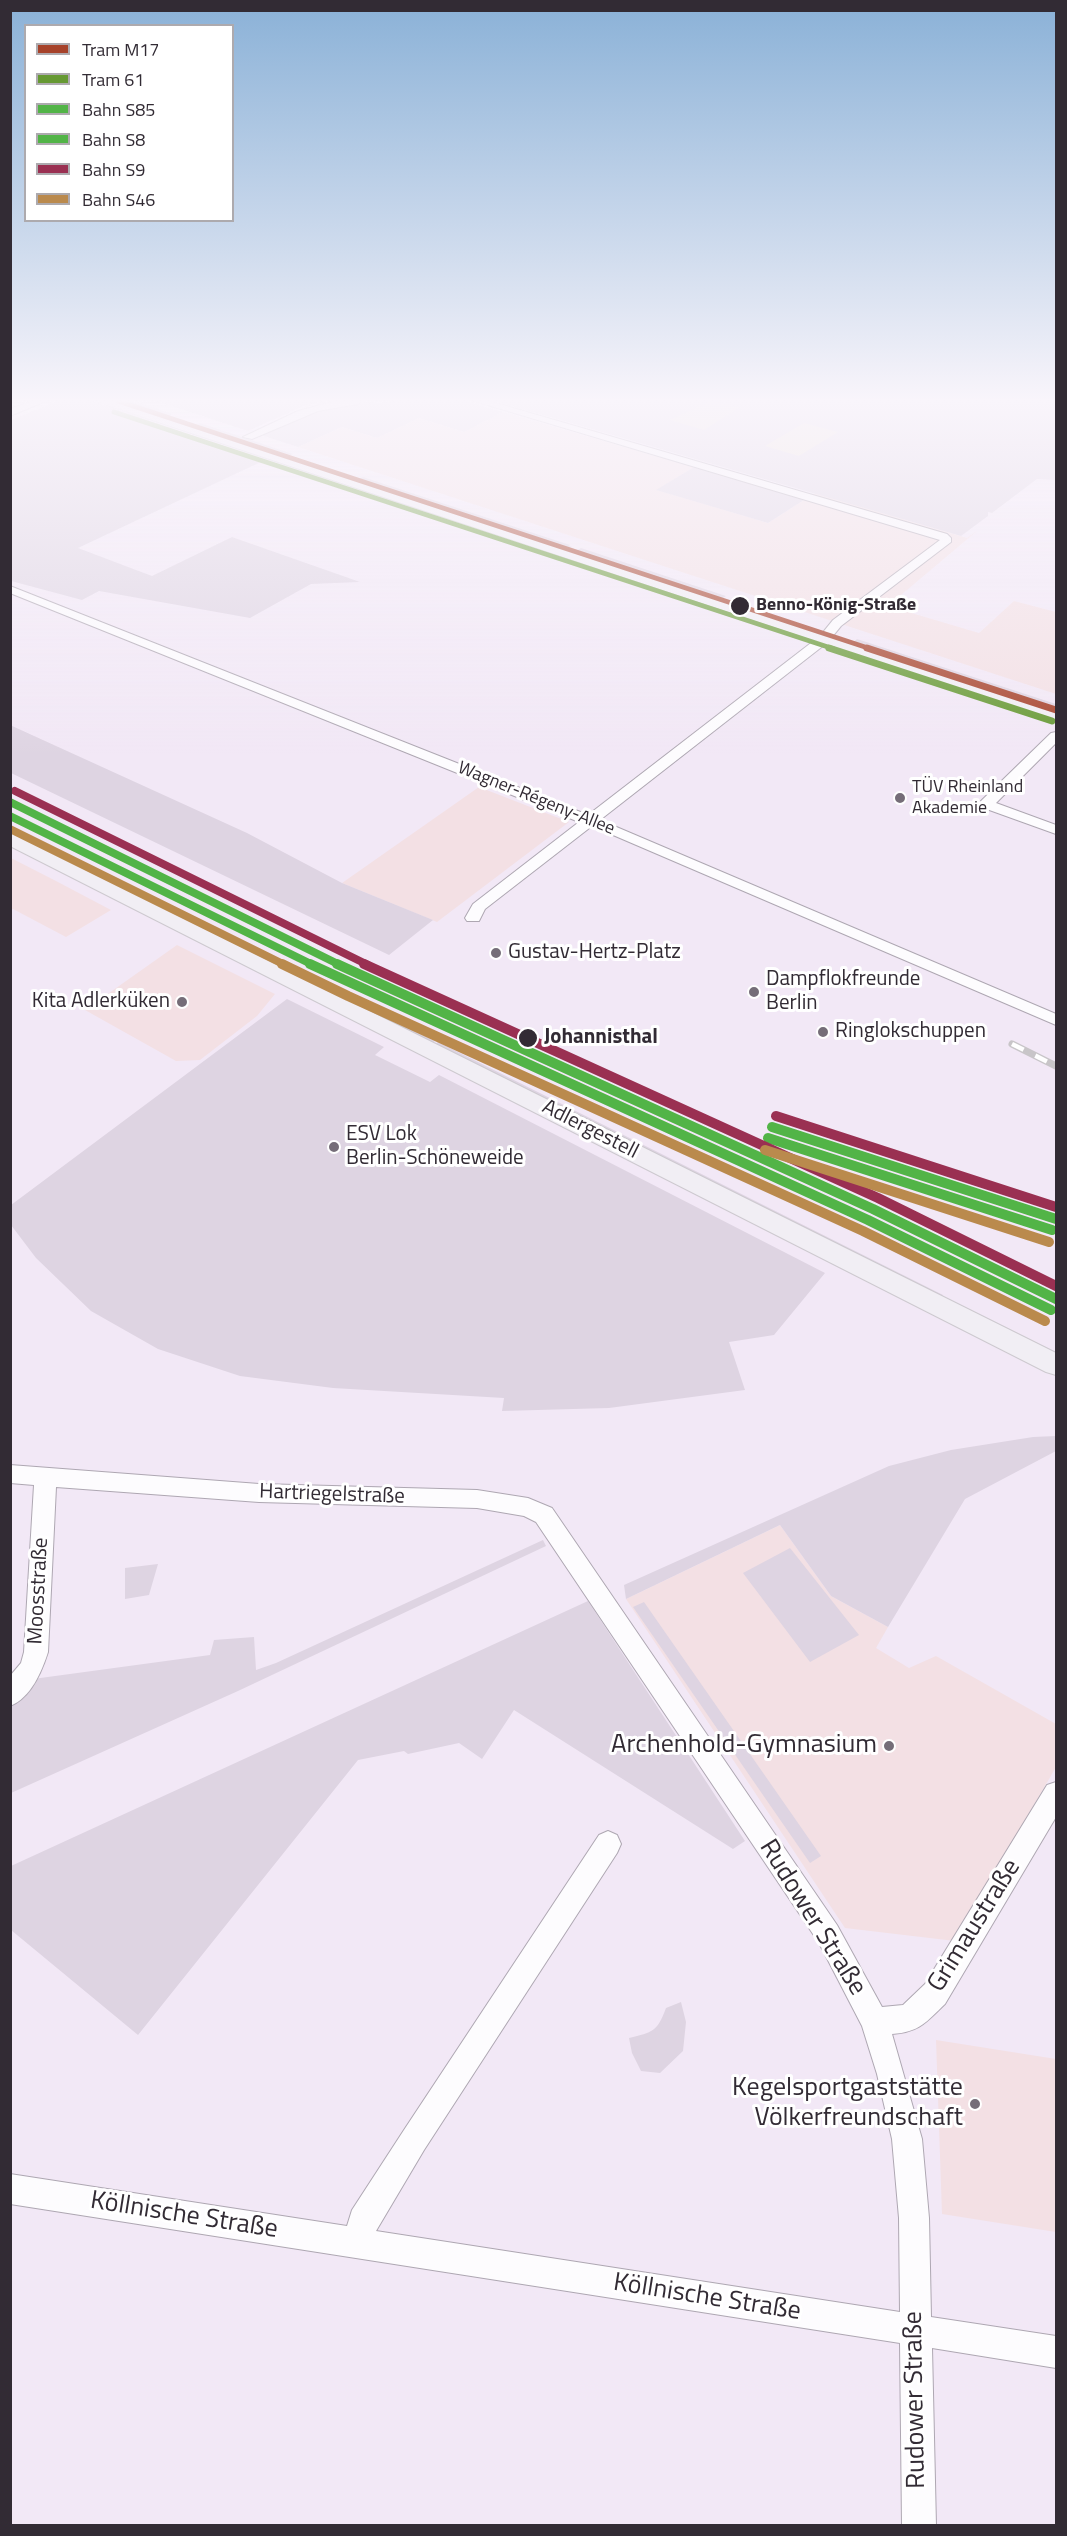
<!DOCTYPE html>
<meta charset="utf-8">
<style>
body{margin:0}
#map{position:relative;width:1067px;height:2536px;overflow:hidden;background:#f2e8f6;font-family:"Titillium Web",sans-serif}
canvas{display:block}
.frame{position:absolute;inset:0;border:12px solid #322b34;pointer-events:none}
.legend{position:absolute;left:24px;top:24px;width:210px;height:198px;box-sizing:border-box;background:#fff;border:2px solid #adaaae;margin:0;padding:8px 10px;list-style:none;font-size:18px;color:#322b34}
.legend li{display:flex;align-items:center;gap:12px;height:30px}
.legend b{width:30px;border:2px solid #adaaae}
</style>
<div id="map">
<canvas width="1067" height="2536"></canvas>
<div class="frame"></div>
<ul class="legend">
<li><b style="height:8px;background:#a6422a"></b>Tram M17</li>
<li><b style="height:8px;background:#693"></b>Tram 61</li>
<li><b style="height:8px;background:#52b447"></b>Bahn S85</li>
<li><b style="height:8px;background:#52b447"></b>Bahn S8</li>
<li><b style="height:8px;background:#9a3052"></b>Bahn S9</li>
<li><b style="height:8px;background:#ba8a4d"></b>Bahn S46</li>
</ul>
</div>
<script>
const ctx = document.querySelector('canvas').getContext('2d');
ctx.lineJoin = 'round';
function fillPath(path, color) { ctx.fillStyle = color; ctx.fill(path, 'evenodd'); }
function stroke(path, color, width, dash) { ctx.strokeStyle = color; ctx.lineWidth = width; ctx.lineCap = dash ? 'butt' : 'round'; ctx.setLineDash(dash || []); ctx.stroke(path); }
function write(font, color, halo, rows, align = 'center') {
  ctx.font = font + ' "Titillium Web",sans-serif'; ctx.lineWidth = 6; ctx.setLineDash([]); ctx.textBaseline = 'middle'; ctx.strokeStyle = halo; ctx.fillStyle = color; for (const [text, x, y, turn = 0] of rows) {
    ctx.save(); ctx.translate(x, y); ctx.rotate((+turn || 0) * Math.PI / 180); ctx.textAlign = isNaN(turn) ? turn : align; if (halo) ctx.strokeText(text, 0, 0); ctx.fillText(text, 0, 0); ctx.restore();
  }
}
fillPath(new Path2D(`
 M 503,412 L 694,467 L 657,490 L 768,523 L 815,493 L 967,538 L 977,531 L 888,606 L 979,633 L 1014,601 L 1056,612 L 1056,694 L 298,447 L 342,427 L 377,438 L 419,418 L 464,432 Z
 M 479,787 L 569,822 L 437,922 L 342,883 Z
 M 11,858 L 56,881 L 111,910 L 66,937 L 13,909 L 11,910 Z
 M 177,945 L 275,994 L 257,1016 L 200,1060 L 176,1061 L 85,1010 Z
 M 780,1525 L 831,1596 L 888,1627 L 876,1648 L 909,1668 L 936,1656 L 1056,1724 L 1056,1767 L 955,1941 L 845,1928 L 626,1599 Z
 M 936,2040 L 1056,2059 L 1056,2232 L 942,2214 Z`), '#f3e0e4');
fillPath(new Path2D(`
 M 57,401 L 92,401 L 265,460 L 78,548 L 152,576 L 232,537 L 360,582 L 311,584 L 250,618 L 99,591 L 82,600 L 11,581 L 11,420 Z
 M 157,401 L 324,401 L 306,405 L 248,431 Z
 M 404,401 L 465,401 L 503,412 L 464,432 L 419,418 L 377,438 L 342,427 L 298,447 L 261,435 L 317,410 L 339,405 Z
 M 495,401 L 1056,401 L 1056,480 L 1037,479 L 992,513 L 988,512 L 988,516 L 961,536 Z
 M 138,402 L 172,414 L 168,417 L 200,428 L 202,426 L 196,425 L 200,423 L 293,454 L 284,458 L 258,450 L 263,447 L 237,438 L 232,441 L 128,406 L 146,408 L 135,403 Z
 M 694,467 L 804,500 L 768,523 L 656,490 Z
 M 363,477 L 570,545 L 569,546 L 572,547 L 563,550 L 356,480 Z
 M 581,548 L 726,596 L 720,600 L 572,553 Z
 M 857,639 L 1056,704 L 1056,713 L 850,645 Z
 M 10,725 L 247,833 L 342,883 L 433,920 L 389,955 L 11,773 Z
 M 10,828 L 118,882 L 112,885 L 11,834 Z
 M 143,898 L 195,921 L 435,1041 L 430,1045 Z
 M 287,999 L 384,1047 L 375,1055 L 430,1082 L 439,1075 L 825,1273 L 774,1335 L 729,1342 L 745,1390 L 609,1408 L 502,1411 L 504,1398 L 333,1388 L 240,1376 L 158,1349 L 91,1311 L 36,1258 L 11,1225 L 11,1205 Z
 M 438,1042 L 943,1295 L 939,1300 L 433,1046 Z
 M 1056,1436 L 1056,1451 L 965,1499 L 888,1627 L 831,1596 L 780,1525 L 626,1599 L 624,1585 L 889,1466 L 951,1450 L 1033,1437 Z
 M 543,1540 L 546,1546 L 238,1691 L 11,1793 L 10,1706 L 33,1679 L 210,1655 L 214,1640 L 254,1637 L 256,1670 L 276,1663 Z
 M 790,1548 L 859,1635 L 810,1662 L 743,1573 Z
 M 158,1564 L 149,1595 L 125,1599 L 125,1568 Z
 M 588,1601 L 745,1841 L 733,1849 L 514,1710 L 482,1759 L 459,1743 L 408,1754 L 404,1751 L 358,1760 L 138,2035 L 11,1930 L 11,1866 Z
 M 644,1602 L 821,1856 L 810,1863 L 633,1607 Z
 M 681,2002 L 686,2022 L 683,2051 L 660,2073 L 641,2071 L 632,2053 L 629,2038 C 653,2032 657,2032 666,2008 Z`), '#ded4e2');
fillPath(new Path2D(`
 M 711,401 L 740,407 L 704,430 L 670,420 Z
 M 804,423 L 838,432 L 799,456 L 765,446 Z`), '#eee4d6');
const minor = new Path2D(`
 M 33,401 L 46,401 L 10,416 L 10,409 Z
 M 336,401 L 363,401 L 358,404 L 318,411 L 252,439 L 243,437 L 298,411 Z
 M 474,401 L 489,401 L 947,534 L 951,538 L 951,542 L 841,626 L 828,642 L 600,820 L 1056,1014 L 1056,1025 L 592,826 L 485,909 L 479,921 L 467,921 L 465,918 L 473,904 L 579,822 L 10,593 L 10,586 L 588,815 L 820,636 L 833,620 L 940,540 Z
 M 1056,732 L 1056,743 L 996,803 L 1056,825 L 1056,834 L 981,807 L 979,804 L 981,801 L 1051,733 Z
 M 10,1465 L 259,1484 L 477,1490 L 528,1498 L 552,1508 L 837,1925 L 882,2007 L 903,2005 L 925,1984 L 1047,1785 L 1056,1782 L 1056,1817 L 945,2004 C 926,2022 920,2032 892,2034 L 922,2139 L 929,2218 L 931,2317 L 1056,2336 L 1056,2368 L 932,2348 L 936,2526 L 902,2526 L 900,2343 L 10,2204 L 10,2174 L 347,2226 L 352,2210 L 404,2130 L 599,1835 L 608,1831 L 617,1835 L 621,1844 L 617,1853 L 424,2150 L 376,2231 L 900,2312 L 899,2218 L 892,2139 L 877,2074 L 862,2026 L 819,1943 L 536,1522 L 524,1516 L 477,1508 L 259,1502 L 56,1487 L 48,1652 C 42,1671 31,1698 10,1706 L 10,1676 L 21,1663 L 24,1652 L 34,1485 L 10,1483 Z`);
const major = new Path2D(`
 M 103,401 L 121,401 L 1056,710 L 1056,721 L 104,404 Z
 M 10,832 L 1056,1353 L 1056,1375 L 1046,1372 L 10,846 Z`);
stroke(minor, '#aea7b2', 2);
stroke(major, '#cdc9cf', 2);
fillPath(minor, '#fdfcfe');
fillPath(major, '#f1eef4');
stroke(new Path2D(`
 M 128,401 L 251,446`), '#c8c5c8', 1.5);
const rail = new Path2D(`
 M 1012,1044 L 1056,1066`);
stroke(rail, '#c8c5c8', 7);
stroke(rail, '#fff', 4.5, [13]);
stroke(new Path2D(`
 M 10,802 L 340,965`), '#52b447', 8);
stroke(new Path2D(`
 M 337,964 L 873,1209 L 1056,1299
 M 772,1127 L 1056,1219`), '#52b447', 10);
stroke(new Path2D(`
 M 10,816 L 313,965`), '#52b447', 8);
stroke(new Path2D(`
 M 310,964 L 868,1220 L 1051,1310
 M 768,1138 L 1052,1230`), '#52b447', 10);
stroke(new Path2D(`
 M 15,791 L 368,965`), '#9a3052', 8);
stroke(new Path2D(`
 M 364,964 L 878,1198 L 1056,1286
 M 776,1116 L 1056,1207`), '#9a3052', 10);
stroke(new Path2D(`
 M 10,829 L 285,965`), '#ba8a4d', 8);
stroke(new Path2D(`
 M 282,964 L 348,996 L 863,1231 L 1045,1321
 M 765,1150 L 1049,1242`), '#ba8a4d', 10);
stroke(new Path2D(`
 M 118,401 L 871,649`), '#a6422a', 5);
stroke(new Path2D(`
 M 867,648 L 1056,710`), '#a6422a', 7);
stroke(new Path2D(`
 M 114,412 L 834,649`), '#693', 5);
stroke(new Path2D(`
 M 829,648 L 1052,721`), '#693', 7);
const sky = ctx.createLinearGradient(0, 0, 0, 756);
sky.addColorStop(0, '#8ab1d7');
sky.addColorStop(0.53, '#f9f5fb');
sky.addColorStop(1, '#f9f5fb00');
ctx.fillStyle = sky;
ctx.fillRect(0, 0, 1067, 756);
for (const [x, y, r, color] of [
 [740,606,10,"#322b34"],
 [900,798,6,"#756d78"],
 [496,953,6,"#756d78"],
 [754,992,6,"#756d78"],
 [182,1002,6,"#756d78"],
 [823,1032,6,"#756d78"],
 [528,1038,10,"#322b34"],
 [334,1147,6,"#756d78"],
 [889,1746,6,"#756d78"],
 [975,2104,6,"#756d78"]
]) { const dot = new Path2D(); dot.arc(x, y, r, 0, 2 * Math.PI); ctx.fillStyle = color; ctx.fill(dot); stroke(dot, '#fff', 2); }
write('bold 18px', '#322b34', '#fff', [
 ["Benno-König-Straße",756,606]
], 'left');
write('18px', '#322b34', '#fff', [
 ["TÜV Rheinland",912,788],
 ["Akademie",912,809]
], 'left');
write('18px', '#322b34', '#fff', [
 ["Wagner-Régeny-Allee",536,799,22]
]);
write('21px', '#322b34', '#fff', [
 ["Gustav-Hertz-Platz",508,953],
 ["Dampflokfreunde",766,980],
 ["Berlin",766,1004],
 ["Kita Adlerküken",170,1002,"right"],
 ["Ringlokschuppen",835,1032],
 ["ESV Lok",346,1135],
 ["Berlin-Schöneweide",346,1159]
], 'left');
write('bold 21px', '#322b34', '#fff', [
 ["Johannisthal",544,1038]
], 'left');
write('21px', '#322b34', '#fff', [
 ["Adlergestell",590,1130,27],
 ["Hartriegelstraße",332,1495,2],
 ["Moosstraße",39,1591,-87]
]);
write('26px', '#322b34', '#fff', [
 ["Archenhold-Gymnasium",877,1746],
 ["Kegelsportgaststätte",963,2089],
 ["Völkerfreundschaft",963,2119]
], 'right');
write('26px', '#322b34', '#fff', [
 ["Rudower Straße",812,1918,58],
 ["Grimaustraße",975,1926,-58],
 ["Köllnische Straße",184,2216,9],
 ["Köllnische Straße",707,2298,9],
 ["Rudower Straße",916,2400,-91]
]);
</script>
